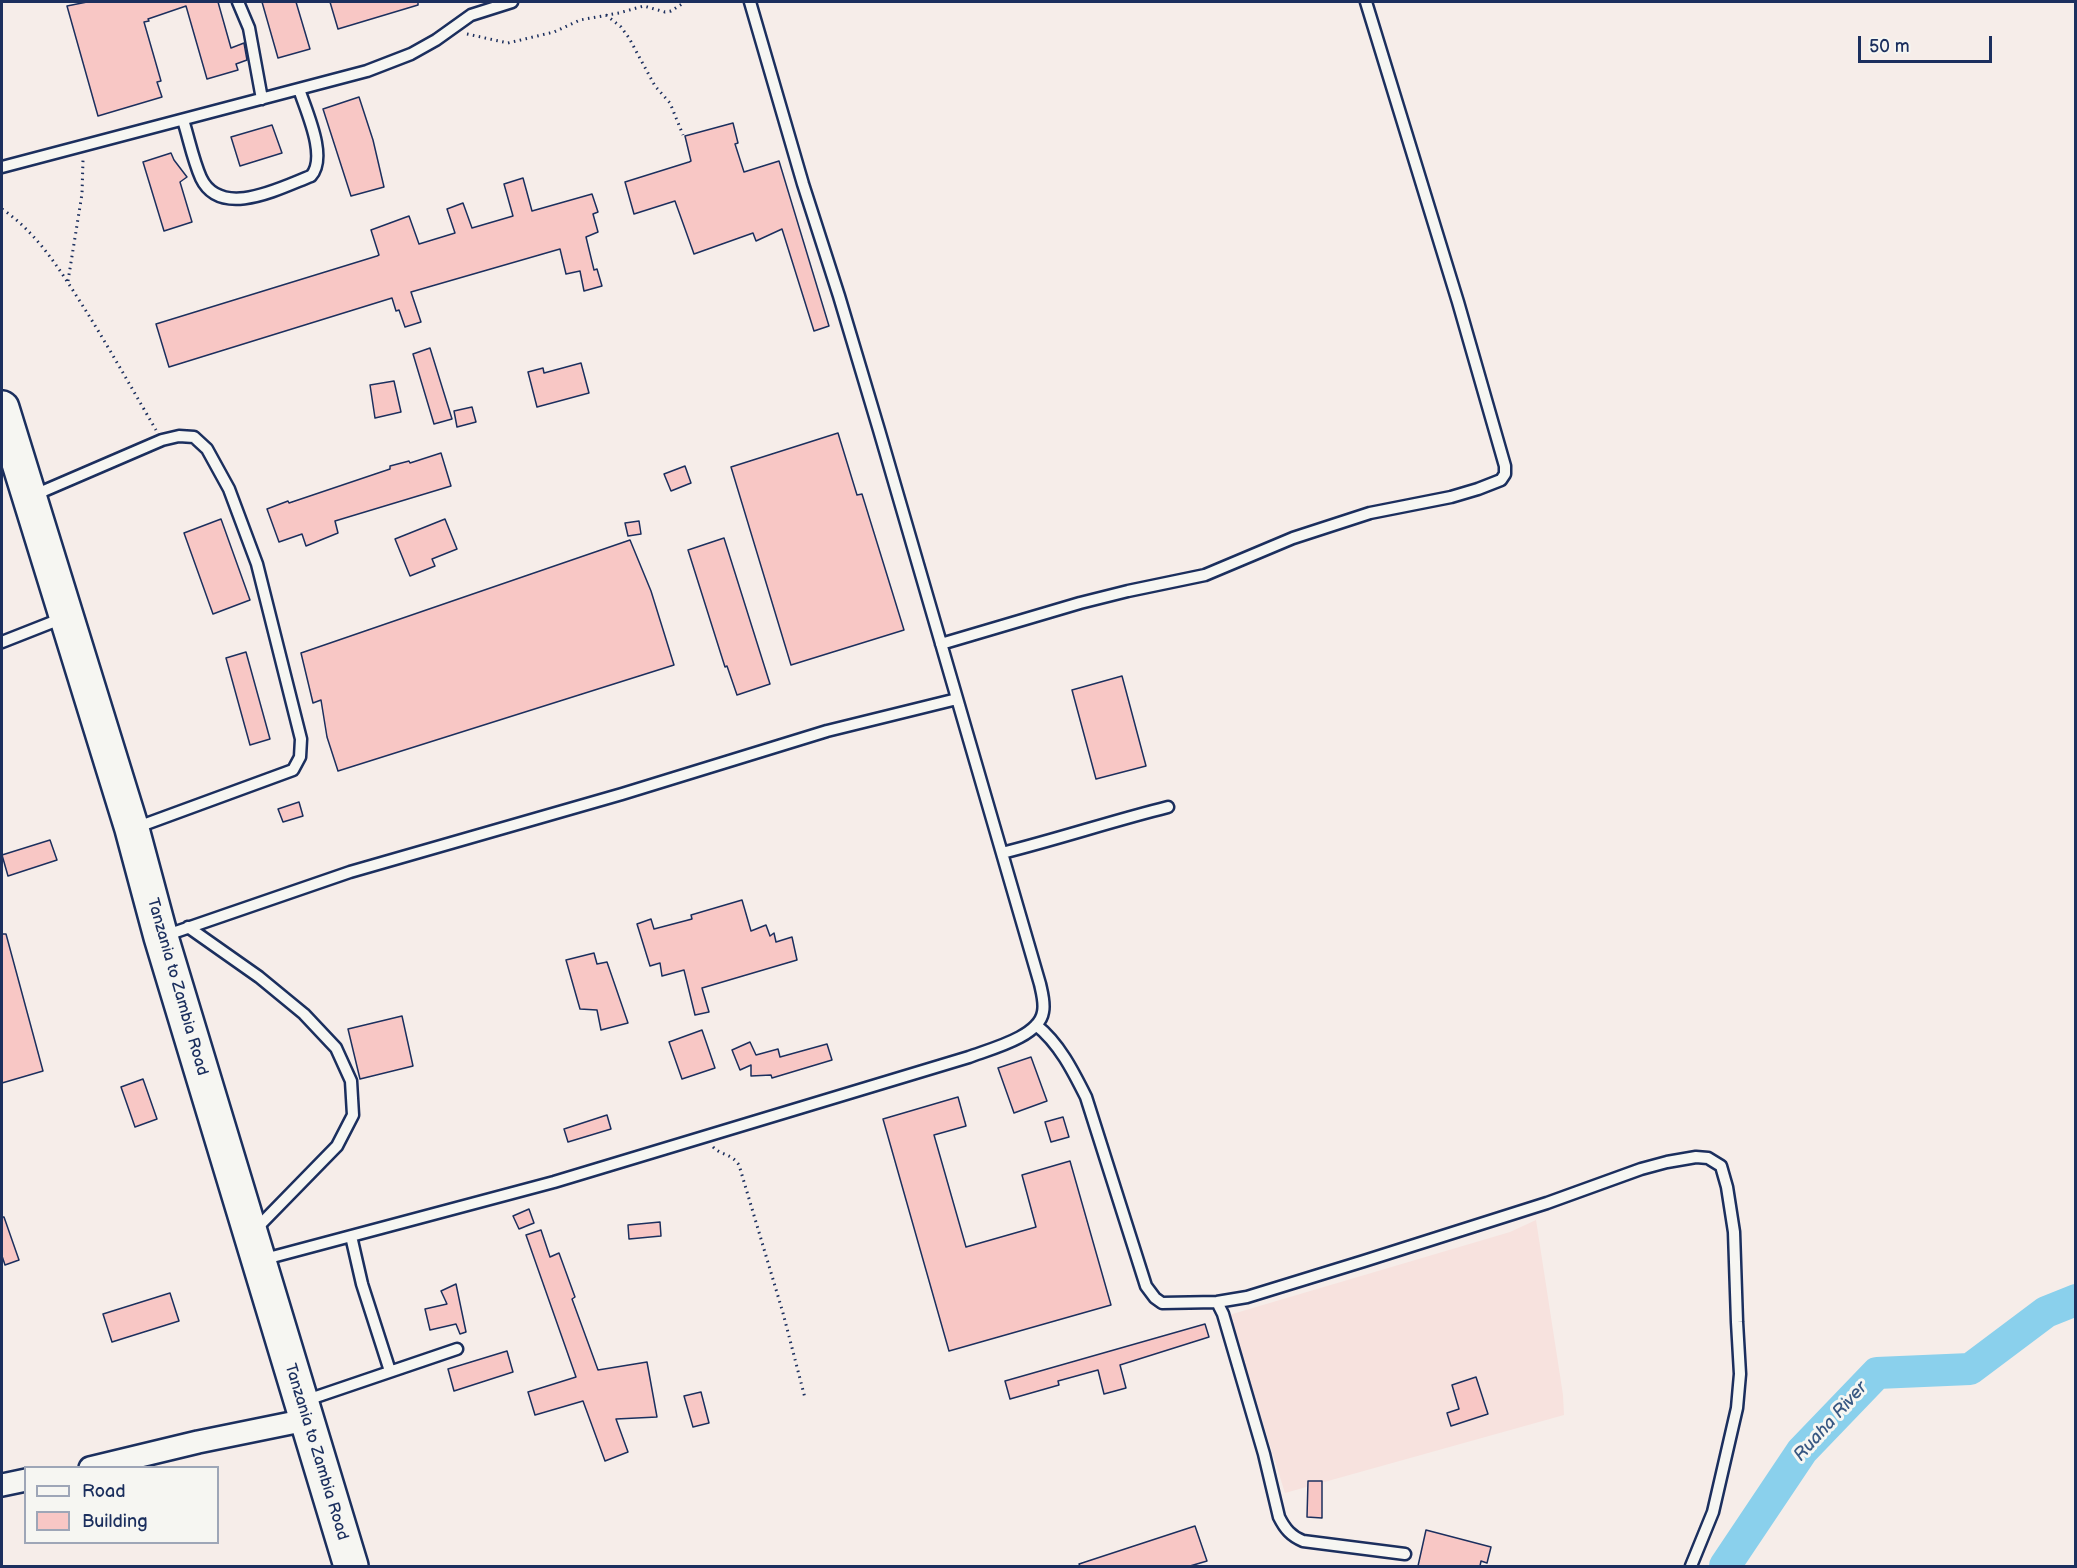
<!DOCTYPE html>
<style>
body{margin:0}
#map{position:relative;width:2077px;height:1568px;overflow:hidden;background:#f6ede9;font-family:"Balsamiq Sans",sans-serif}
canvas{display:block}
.frame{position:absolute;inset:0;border:3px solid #1b2f5e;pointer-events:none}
.legend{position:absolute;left:24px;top:1466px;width:195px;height:78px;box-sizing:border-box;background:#f6f6f2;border:2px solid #9ea6b7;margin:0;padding:8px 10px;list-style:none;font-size:18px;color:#1b2f5e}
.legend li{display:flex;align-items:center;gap:12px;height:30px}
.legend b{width:30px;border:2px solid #9ea6b7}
.scale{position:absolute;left:1858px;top:36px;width:134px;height:27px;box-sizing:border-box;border:3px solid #1b2f5e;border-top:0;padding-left:8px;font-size:18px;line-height:21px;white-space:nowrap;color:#1b2f5e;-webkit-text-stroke:4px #f6f6f2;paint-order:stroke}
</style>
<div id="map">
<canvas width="2077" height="1568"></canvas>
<div class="frame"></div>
<ul class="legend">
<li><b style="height:8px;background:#f6f6f2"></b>Road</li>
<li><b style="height:16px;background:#f8c7c5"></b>Building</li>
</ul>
<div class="scale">50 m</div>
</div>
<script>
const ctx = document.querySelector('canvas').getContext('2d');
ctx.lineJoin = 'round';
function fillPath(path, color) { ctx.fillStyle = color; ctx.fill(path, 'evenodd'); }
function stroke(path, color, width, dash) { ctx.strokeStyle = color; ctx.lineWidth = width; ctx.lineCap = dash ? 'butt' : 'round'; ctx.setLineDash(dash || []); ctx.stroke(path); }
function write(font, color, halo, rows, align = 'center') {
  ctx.font = font + ' "Balsamiq Sans",sans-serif'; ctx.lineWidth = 6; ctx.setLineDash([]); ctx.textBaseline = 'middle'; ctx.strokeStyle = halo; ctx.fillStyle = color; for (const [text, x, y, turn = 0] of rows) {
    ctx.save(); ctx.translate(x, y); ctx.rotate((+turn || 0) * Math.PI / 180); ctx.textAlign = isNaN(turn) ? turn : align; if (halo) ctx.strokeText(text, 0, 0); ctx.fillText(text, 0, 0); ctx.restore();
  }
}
fillPath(new Path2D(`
 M 1536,1220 L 1563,1395 L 1564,1415 L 1285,1493 L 1229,1315 L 1510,1232 Z`), '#f7e2de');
stroke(new Path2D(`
 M 1725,1566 L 1802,1451 L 1877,1373 L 1970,1369 L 2046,1312 L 2076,1300`), '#8ad0ec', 32);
const building = new Path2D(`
 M 87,2 L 218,2 L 231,48 L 244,43 L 247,60 L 236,64 L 238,70 L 207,79 L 186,6 L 148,19 L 149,21 L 144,22 L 161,81 L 157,82 L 162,97 L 98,116 L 67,6 Z
 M 262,2 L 296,2 L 310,49 L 278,58 Z
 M 330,2 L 418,2 L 418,5 L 338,29 Z
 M 359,97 L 373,140 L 384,187 L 351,196 L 323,109 Z
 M 733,123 L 738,143 L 735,144 L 744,172 L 779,161 L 829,326 L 814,331 L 782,229 L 756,241 L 753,233 L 694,254 L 675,201 L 634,214 L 625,182 L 689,162 L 691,161 L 685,136 Z
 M 272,125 L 282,153 L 240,166 L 231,137 Z
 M 171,153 L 174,160 L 187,177 L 180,182 L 192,222 L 164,231 L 143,162 Z
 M 523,178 L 532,211 L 592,194 L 598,212 L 593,214 L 598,232 L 586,237 L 594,270 L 597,269 L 602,286 L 584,291 L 580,271 L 566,274 L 560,249 L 411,292 L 421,322 L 405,327 L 399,310 L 396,311 L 392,298 L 169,367 L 156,324 L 377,256 L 379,255 L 371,230 L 409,216 L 419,244 L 455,233 L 447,209 L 463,203 L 472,228 L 513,216 L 504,184 Z
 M 430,348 L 452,419 L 434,424 L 413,354 Z
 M 581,363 L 589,393 L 537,407 L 528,372 L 543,368 L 544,373 Z
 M 394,381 L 401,412 L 375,418 L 370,385 Z
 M 472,407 L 476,422 L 457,427 L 454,411 Z
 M 838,433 L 857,495 L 862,494 L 904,630 L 791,665 L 731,467 Z
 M 441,453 L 451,486 L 335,521 L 338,533 L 306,546 L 302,534 L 279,542 L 267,509 L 288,501 L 289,503 L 390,469 L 390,466 L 409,461 L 410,463 Z
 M 685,466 L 691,483 L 671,491 L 664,474 Z
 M 221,519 L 250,600 L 213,614 L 184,533 Z
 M 445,519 L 457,549 L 432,559 L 435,566 L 410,576 L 395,539 Z
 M 639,521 L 641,534 L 628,536 L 625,523 Z
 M 724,538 L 770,684 L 737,695 L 727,666 L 725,667 L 688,550 Z
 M 630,540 L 651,591 L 674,665 L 338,771 L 327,737 L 321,700 L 313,703 L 301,653 Z
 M 246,652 L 270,739 L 250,745 L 226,658 Z
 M 1122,676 L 1146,766 L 1096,779 L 1072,690 Z
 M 299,802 L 303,816 L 283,822 L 278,809 Z
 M 50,840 L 57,860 L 8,876 L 2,855 Z
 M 742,900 L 751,931 L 766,925 L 770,936 L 774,933 L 776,942 L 792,937 L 797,960 L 702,988 L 709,1012 L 695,1015 L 684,970 L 662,976 L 660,963 L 650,966 L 637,924 L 651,919 L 654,929 L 692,919 L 691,915 Z
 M 2,934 L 6,934 L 43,1071 L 2,1083 Z
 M 594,953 L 597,964 L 607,962 L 628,1023 L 601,1030 L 597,1010 L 580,1009 L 566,960 Z
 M 402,1016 L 413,1066 L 360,1079 L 348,1029 Z
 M 702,1030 L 715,1068 L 682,1079 L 669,1042 Z
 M 750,1042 L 756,1055 L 778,1049 L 780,1057 L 827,1044 L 832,1060 L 772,1078 L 771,1075 L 751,1076 L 751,1065 L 740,1070 L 732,1050 Z
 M 1031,1057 L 1047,1101 L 1014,1113 L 998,1068 Z
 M 143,1079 L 157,1119 L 135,1127 L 121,1087 Z
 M 958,1097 L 966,1126 L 934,1135 L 966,1247 L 1036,1227 L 1022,1175 L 1070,1161 L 1111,1305 L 949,1351 L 883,1119 Z
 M 607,1115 L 611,1129 L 568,1142 L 564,1129 Z
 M 1063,1117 L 1069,1137 L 1051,1142 L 1045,1122 Z
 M 529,1209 L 534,1223 L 519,1229 L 513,1216 Z
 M 2,1217 L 4,1217 L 19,1260 L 5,1265 L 2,1256 Z
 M 660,1222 L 661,1236 L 629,1239 L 628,1225 Z
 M 541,1230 L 550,1257 L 559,1253 L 575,1297 L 572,1299 L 598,1370 L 647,1362 L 657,1417 L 616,1419 L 628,1452 L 605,1461 L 583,1401 L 535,1415 L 528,1392 L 576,1377 L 526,1235 Z
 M 456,1284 L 466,1332 L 460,1334 L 456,1324 L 430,1330 L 425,1309 L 447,1304 L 441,1291 Z
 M 170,1293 L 179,1321 L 112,1342 L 103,1314 Z
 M 1205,1324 L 1209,1337 L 1120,1365 L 1126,1388 L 1104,1394 L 1098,1370 L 1058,1381 L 1059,1385 L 1010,1399 L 1005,1381 Z
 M 507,1351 L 513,1372 L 454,1391 L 448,1369 Z
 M 1476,1377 L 1488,1414 L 1451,1426 L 1447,1413 L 1459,1409 L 1452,1385 Z
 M 701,1392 L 709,1423 L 693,1427 L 684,1396 Z
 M 1308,1481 L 1322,1481 L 1322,1518 L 1307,1517 Z
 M 1195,1526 L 1207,1561 L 1190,1566 L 1080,1566 L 1079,1564 Z
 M 1426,1530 L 1491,1547 L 1487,1563 L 1481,1561 L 1480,1566 L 1418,1566 Z`);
fillPath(building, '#f8c7c5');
stroke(building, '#1b2f5e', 1.5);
const lane = new Path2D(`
 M 238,2 L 249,28 L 262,99
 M 183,120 C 189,139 193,160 201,178 C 221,220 282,187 311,176 C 328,157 306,111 299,89
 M 2,167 L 367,71 L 411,54 L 436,40 L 471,15 L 512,2
 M 32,496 L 162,440 L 179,436 L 194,437 L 207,449 L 229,489 L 257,564 L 301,739 L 300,757 L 293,770 L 135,828
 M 2,642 L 63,618
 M 941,644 L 1080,603 L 1128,591 L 1205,575 L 1293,538 L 1370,513 L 1451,497 L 1478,489 L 1501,480 L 1505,474 L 1505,466 L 1458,302 L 1366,2
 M 1002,853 C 1058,839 1112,821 1168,807
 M 188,927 L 259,977 L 304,1014 L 336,1048 L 351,1081 L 353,1115 L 337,1146 L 255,1230
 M 164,936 L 350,872 L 622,794 L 827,731 L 957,699
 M 1036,1025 C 1059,1043 1073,1071 1086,1097 L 1146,1286 L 1155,1298 L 1162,1303 L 1217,1302 L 1247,1297 L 1364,1261 L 1547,1203 L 1641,1169 L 1667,1162 L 1696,1157 L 1708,1158 L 1721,1166 L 1727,1187 L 1734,1232 L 1737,1322 L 1740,1374 L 1737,1408 L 1713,1512 L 1691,1566
 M 351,1236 L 362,1284 L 390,1371
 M 261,1260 L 554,1182 L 969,1057 C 990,1049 1039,1037 1043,1012 C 1045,1003 1042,993 1040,984 L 879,430 L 839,296 L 803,184 L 750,2
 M 1217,1302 L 1223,1314 L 1264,1454 L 1279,1517 C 1285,1529 1291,1536 1303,1541 L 1405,1554
 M 304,1401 L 457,1349`);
const street = new Path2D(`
 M 90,1468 L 198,1442 L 306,1420
 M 2,1485 L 26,1480`);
const highway = new Path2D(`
 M 2,408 L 132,829 L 161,937 L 351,1566`);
stroke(lane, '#1b2f5e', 15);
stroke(street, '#1b2f5e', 26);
stroke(highway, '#1b2f5e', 38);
stroke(new Path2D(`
 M 606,15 L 621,27 L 629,38 L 655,86 L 670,103 L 683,135
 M 467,34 L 508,43 L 554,32 L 580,20 L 619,13 L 640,7 L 644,6 L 665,12 L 671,11 L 685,2
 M 2,209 C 37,233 58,267 81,303 C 107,344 131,387 156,430
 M 68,281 L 82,194 L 83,160
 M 713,1147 C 722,1156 731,1153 739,1165 L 783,1313 L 805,1398`), '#1b2f5e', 3, [1.5, 4.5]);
stroke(lane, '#f6f6f2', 10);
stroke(street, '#f6f6f2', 21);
stroke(highway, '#f6f6f2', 33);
write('16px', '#1b2f5e', '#f6f6f2', [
 ["Tanzania to Zambia Road",177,987,74],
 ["Tanzania to Zambia Road",316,1452,73]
]);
write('italic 18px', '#375782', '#f6f6f2', [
 ["Ruaha River",1831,1422,-48]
]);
</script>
